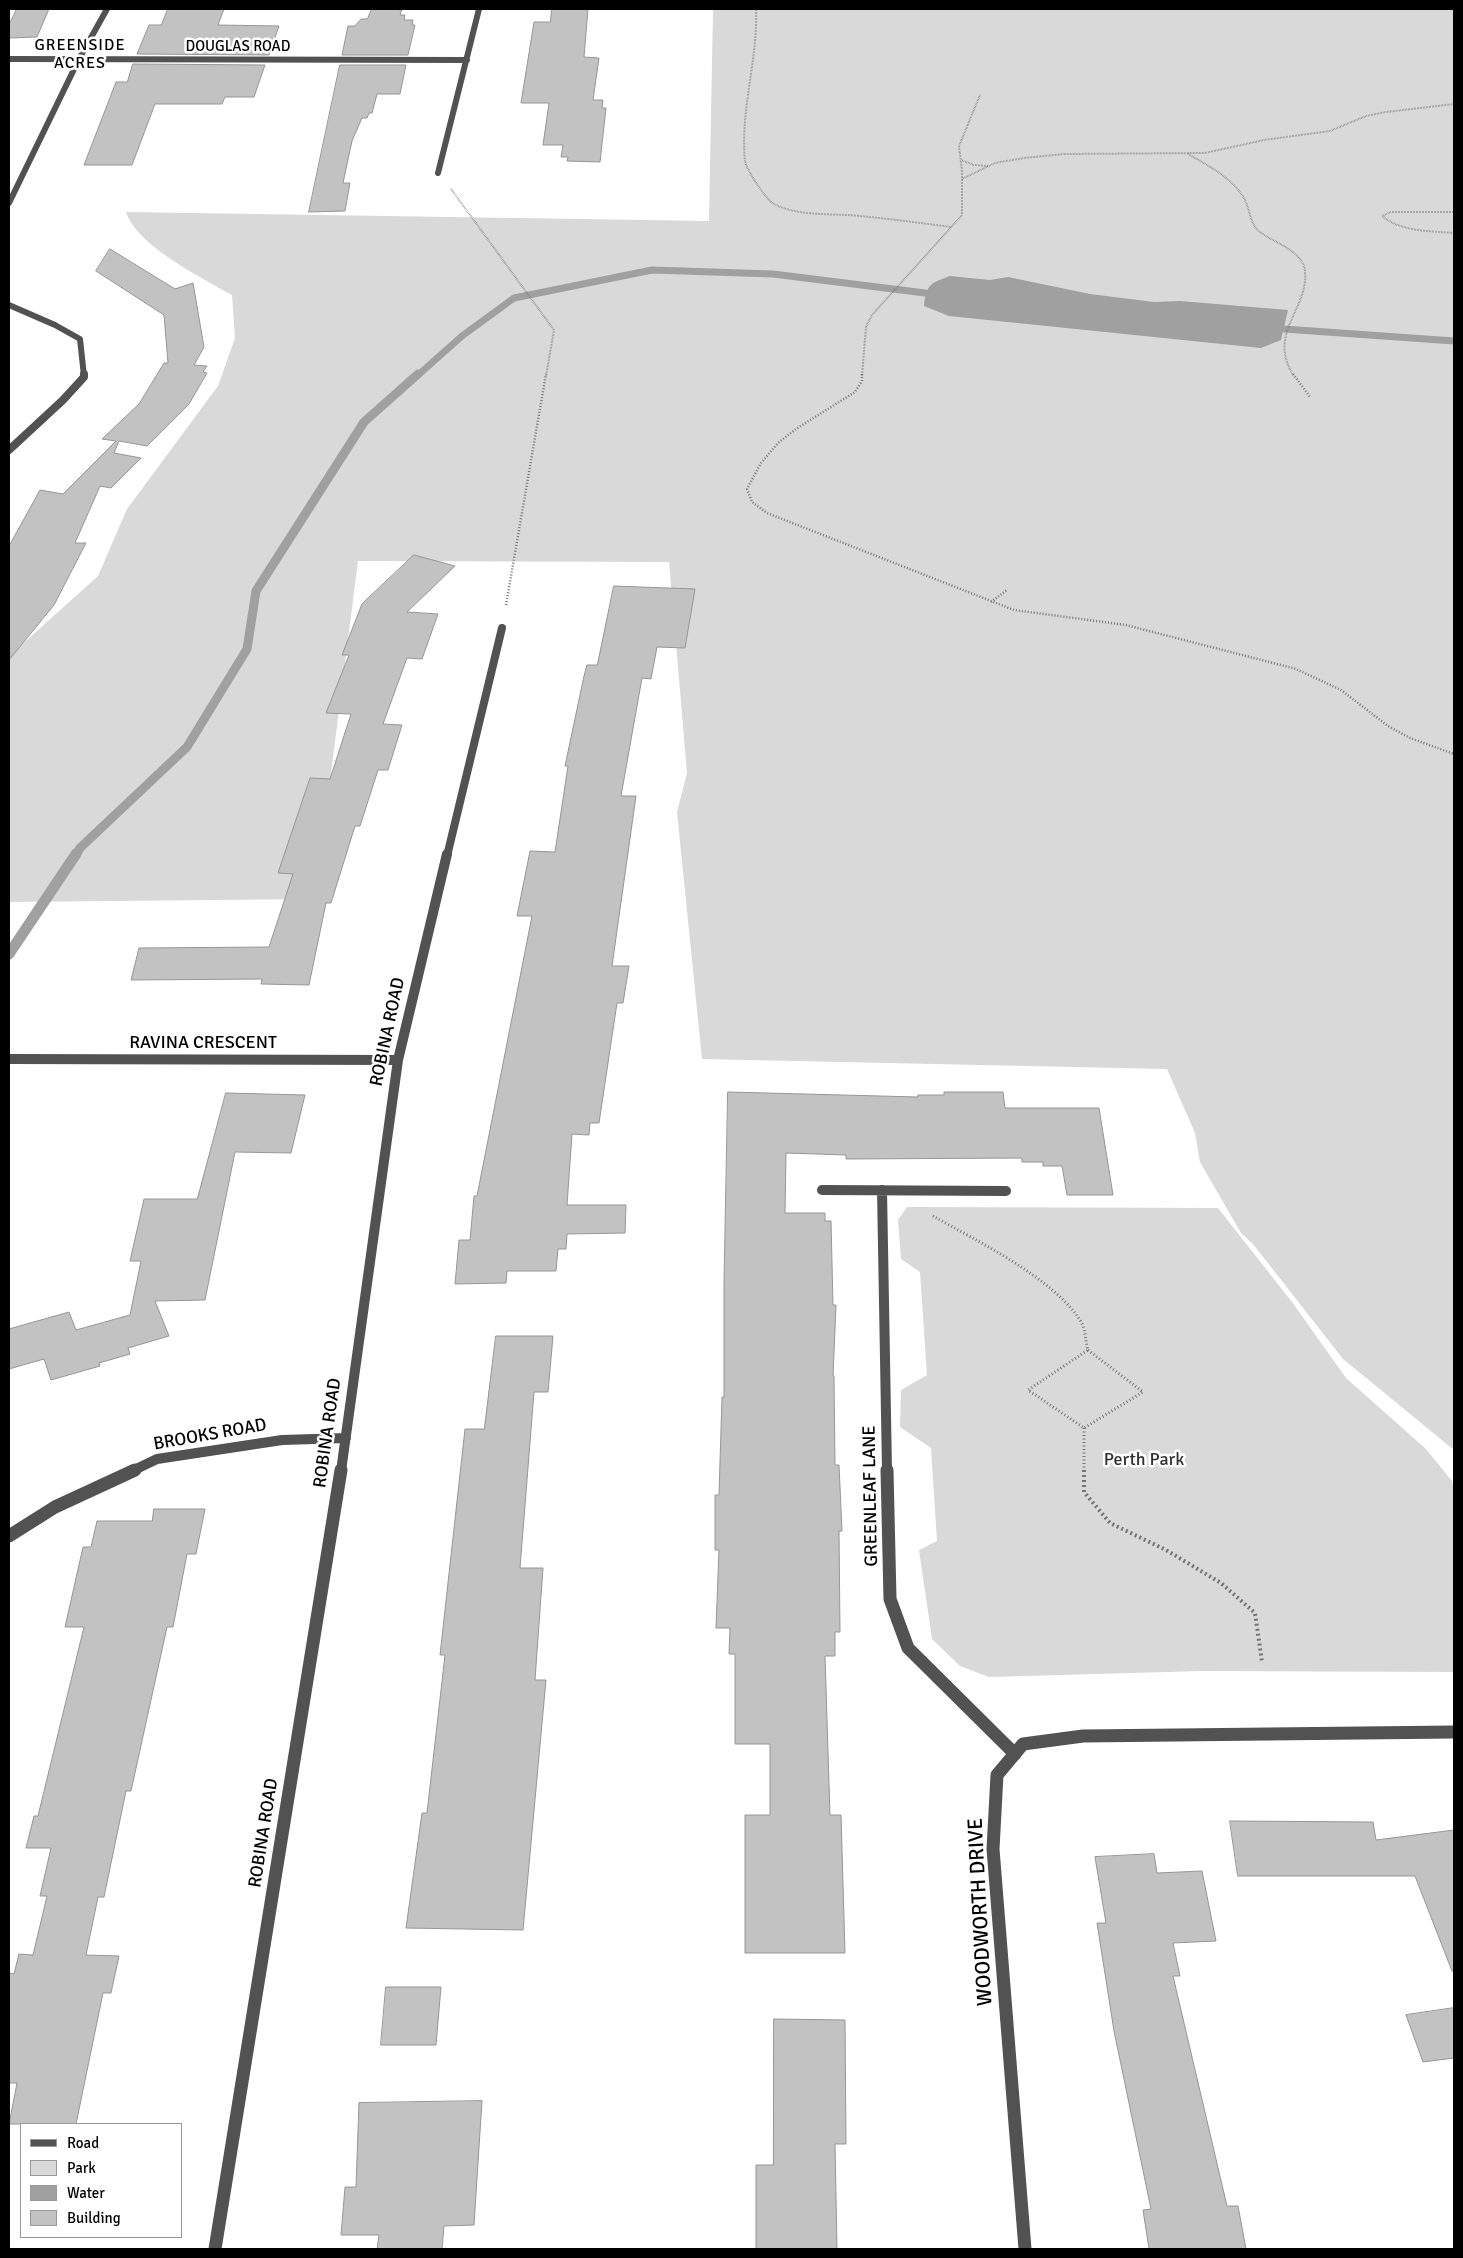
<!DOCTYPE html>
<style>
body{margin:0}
#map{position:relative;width:1463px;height:2258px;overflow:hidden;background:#fff;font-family:Signika,sans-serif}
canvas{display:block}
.frame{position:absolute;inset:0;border:10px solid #000;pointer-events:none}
.legend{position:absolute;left:20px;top:2123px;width:162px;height:115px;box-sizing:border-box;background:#fff;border:1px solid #999;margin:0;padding:6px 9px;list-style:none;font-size:15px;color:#000}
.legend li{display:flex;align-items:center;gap:10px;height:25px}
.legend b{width:25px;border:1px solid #999}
</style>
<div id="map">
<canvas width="1463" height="2258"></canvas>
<div class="frame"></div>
<ul class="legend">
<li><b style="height:6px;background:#525252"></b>Road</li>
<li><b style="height:14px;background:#d9d9d9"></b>Park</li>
<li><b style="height:14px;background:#a0a0a0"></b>Water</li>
<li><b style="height:14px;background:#c2c2c2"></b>Building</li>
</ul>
</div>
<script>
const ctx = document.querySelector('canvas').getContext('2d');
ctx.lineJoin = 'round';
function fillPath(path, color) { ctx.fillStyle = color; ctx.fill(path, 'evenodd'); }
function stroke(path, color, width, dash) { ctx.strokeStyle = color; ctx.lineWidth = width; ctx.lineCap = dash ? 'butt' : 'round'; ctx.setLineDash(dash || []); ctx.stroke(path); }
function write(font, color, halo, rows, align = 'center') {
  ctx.font = font + ' Signika,sans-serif'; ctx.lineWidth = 5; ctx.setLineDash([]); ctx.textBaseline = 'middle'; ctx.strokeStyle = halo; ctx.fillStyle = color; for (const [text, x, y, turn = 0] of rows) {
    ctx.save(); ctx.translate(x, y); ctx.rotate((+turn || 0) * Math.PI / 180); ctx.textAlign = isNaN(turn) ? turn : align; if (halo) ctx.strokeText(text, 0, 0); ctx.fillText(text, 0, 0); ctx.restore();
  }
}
fillPath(new Path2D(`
 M 713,9 L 1454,9 L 1454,1450 L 1343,1359 L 1253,1244 L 1241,1233 L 1200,1162 L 1195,1133 L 1167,1069 L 702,1059 L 677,812 L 687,773 L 669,562 L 358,561 L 315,899 L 9,902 L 9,653 L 18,648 L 98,576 L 127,509 L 218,386 L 235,338 L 232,295 C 202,278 136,245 126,212 L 709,221 Z
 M 907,1207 L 1218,1208 L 1292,1302 L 1346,1378 L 1426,1449 L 1452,1481 L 1454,1492 L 1454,1672 L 1202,1671 L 989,1677 L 960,1666 L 932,1639 L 919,1550 L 937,1541 L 931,1448 L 900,1427 L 901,1390 L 927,1375 L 920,1272 L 901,1259 L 898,1220 Z`), '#d9d9d9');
fillPath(new Path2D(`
 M 950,276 L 990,280 L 1008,277 L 1090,294 L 1154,302 L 1180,301 L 1288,310 L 1281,340 L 1261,348 L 949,316 L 924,306 C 926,284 931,283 950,276 Z`), '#a0a0a0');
stroke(new Path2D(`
 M 1284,329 L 1454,341
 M 417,376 L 462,336 L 514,298 L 652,270 L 773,274 L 925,293`), '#a0a0a0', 7);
stroke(new Path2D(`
 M 75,856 L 80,848 L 187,747 L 247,649 L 256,591 L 364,422 L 418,374`), '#a0a0a0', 9);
stroke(new Path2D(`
 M 9,954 L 76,854`), '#a0a0a0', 11);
const building = new Path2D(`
 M 17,9 L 49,9 L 37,37 L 9,38 L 9,25 Z
 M 168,9 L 224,9 L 218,25 L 279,26 L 269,55 L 137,54 L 149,25 L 161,25 Z
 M 372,9 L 402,9 L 400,15 L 405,15 L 404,20 L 413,20 L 412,25 L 415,25 L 408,55 L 342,55 L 348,26 L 355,26 L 361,19 L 367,19 Z
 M 552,9 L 588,9 L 584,57 L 599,58 L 593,100 L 603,100 L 602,108 L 606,108 L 600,162 L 567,161 L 568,157 L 561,157 L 563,145 L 543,145 L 549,103 L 521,103 L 534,22 L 550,22 Z
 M 133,64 L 265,65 L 254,97 L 225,97 L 222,104 L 155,104 L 132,165 L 84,165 L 116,82 L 127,82 Z
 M 340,65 L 406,65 L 400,94 L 377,94 L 372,113 L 369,113 L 367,118 L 362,118 L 352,141 L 343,183 L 350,183 L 345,211 L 309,212 Z
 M 110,249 L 175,289 L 193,283 L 204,347 L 194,365 L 207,366 L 203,372 L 207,373 L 189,404 L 147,446 L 119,441 L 114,453 L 141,458 L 111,488 L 100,486 L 75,543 L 86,543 L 54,605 L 9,660 L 9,546 L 40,490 L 63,494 L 116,441 L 102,439 L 139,404 L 164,363 L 168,363 L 164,315 L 96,271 Z
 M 414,555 L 455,566 L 407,612 L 438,614 L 422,659 L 407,658 L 383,724 L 402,725 L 388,770 L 378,770 L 360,826 L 355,826 L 331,903 L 326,903 L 309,985 L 261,984 L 262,979 L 131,980 L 139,948 L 269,947 L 293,874 L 278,873 L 310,778 L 330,779 L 351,714 L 326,713 L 349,655 L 342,655 L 362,604 Z
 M 614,586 L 695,589 L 685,648 L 657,647 L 651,679 L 642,678 L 621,796 L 636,796 L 612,966 L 629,966 L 623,1003 L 617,1003 L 599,1123 L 590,1123 L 589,1135 L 572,1134 L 567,1205 L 626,1205 L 625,1233 L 567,1234 L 566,1249 L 558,1249 L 556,1271 L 507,1271 L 506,1283 L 455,1284 L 459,1240 L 470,1240 L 474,1196 L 477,1196 L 532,916 L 517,916 L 530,851 L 555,852 L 568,766 L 565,766 L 584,676 L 587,665 L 597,665 Z
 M 728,1092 L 918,1097 L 918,1095 L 944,1095 L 944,1092 L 1003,1092 L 1005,1108 L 1099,1108 L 1113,1195 L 1067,1195 L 1062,1166 L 1043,1166 L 1043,1162 L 1022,1162 L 1022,1158 L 846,1159 L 846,1155 L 786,1153 L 785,1213 L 825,1213 L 825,1221 L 831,1221 L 833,1305 L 836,1305 L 833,1376 L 834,1376 L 835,1465 L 839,1465 L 842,1531 L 839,1531 L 840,1632 L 835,1632 L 835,1656 L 825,1656 L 830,1815 L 841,1815 L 845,1953 L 745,1953 L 745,1815 L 770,1815 L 770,1744 L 735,1744 L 735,1654 L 729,1654 L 730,1628 L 716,1628 L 719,1550 L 715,1550 L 715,1495 L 719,1495 L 722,1397 L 724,1397 L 724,1283 Z
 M 226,1093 L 305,1095 L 291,1153 L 235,1152 L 205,1300 L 155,1301 L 169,1336 L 128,1348 L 130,1354 L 99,1363 L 100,1366 L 51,1380 L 44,1359 L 9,1369 L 9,1329 L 69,1312 L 76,1330 L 130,1315 L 141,1261 L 130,1261 L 144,1199 L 197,1199 Z
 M 496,1336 L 553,1336 L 548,1392 L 534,1392 L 520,1568 L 543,1568 L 535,1680 L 546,1680 L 523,1930 L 406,1928 L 422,1813 L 427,1813 L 445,1655 L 440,1655 L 465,1429 L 484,1429 Z
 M 154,1509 L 205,1509 L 196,1554 L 187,1554 L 173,1627 L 167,1627 L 131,1791 L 126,1791 L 104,1897 L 98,1897 L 86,1955 L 119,1956 L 111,1993 L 103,1993 L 76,2124 L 9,2124 L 17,2083 L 9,2083 L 9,1973 L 14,1974 L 19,1954 L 33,1955 L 47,1896 L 40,1896 L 51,1848 L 26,1848 L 34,1816 L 38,1816 L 84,1627 L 65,1627 L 83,1547 L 91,1547 L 97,1521 L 152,1521 Z
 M 1230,1821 L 1373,1822 L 1376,1840 L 1454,1830 L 1454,1971 L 1452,1971 L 1415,1876 L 1238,1876 Z
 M 1154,1854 L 1157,1873 L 1202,1871 L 1216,1941 L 1173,1943 L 1180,1976 L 1173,1976 L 1227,2206 L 1238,2206 L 1246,2249 L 1149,2249 L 1143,2210 L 1151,2209 L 1114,2031 L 1097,1923 L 1106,1923 L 1095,1857 Z
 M 386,1987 L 441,1987 L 436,2045 L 381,2045 Z
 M 1454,2008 L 1454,2058 L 1423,2062 L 1406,2015 Z
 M 774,2019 L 845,2020 L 846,2144 L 835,2144 L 837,2249 L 756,2249 L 756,2165 L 773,2165 Z
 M 482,2101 L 474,2225 L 444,2226 L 442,2249 L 377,2249 L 379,2235 L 341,2235 L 345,2187 L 356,2187 L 359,2103 Z`);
fillPath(building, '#c2c2c2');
stroke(building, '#969696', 1);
stroke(new Path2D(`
 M 756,9 C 758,60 740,110 745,161 C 746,169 766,200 774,204 C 799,217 833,213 860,216 C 891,219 921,223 951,227
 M 1188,154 C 1209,166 1232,178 1244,198 C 1250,209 1250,225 1260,232 C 1273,242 1303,251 1305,271 C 1309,309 1266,334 1294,376
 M 961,160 L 974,165 L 988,166
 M 962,179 L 995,163 L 1024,158 L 1064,154 L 1205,153 L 1264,140 L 1330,131 L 1366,116 L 1386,112 L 1454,104
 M 451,189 L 554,330 L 546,376
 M 1454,212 L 1391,212 L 1382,216 C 1401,232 1431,231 1454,233
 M 862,376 L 866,327 L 872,315 L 962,215 L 962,171 L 959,146 L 980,95`), '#747474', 2, [0.5, 1]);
stroke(new Path2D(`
 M 862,374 L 862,381 L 855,392 L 796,429 L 778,443 L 761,463 L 747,489 L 752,502 L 767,513 L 1014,610 L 1126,625 L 1296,669 L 1341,690 L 1388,726 L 1410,738 L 1454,754
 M 1293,374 L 1310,397
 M 991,602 L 1007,590
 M 506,605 L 546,374`), '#747474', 2.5, [1, 2]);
stroke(new Path2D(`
 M 933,1216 C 977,1241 1053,1278 1080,1320 C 1086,1329 1085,1340 1088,1350
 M 1088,1350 L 1143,1392 L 1084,1428 L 1028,1390 Z
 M 1084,1428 L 1084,1471`), '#747474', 3, [1, 2.5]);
stroke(new Path2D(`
 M 1084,1470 L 1084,1492 L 1110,1523 L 1166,1550 L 1221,1583 L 1255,1613 L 1262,1662`), '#747474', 4, [2, 3]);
stroke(new Path2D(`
 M 822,1190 L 1006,1191
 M 882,1190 L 887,1471`), '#525252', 10);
stroke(new Path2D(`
 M 887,1470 L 890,1599 L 908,1648 L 1015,1754`), '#525252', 13);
stroke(new Path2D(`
 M 9,59 L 467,60
 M 438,173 L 479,9
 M 9,203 L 79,59 L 107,9
 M 9,305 L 55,325 L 80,339 L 84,376`), '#525252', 6);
stroke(new Path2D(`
 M 9,450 L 63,400 L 84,377 L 84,374
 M 447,856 L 502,628`), '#525252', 8);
stroke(new Path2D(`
 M 9,1059 L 398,1060
 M 132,1471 L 157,1459 L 282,1440 L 346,1438
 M 341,1471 L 398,1060 L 447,854`), '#525252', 10);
stroke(new Path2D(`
 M 9,1536 L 55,1507 L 135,1470
 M 215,2249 L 341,1470
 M 1025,2249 L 993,1849 L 997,1775 L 1023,1744 L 1083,1736 L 1454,1732`), '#525252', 13);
write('15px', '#000', '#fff', [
 ["DOUGLAS ROAD",238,47]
]);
ctx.letterSpacing = '1px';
write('16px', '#000', '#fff', [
 ["GREENSIDE",80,46],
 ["ACRES",80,64]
]);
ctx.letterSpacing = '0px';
write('18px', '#000', '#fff', [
 ["ROBINA ROAD",388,1032,-78],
 ["RAVINA CRESCENT",203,1043],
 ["ROBINA ROAD",328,1433,-82],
 ["BROOKS ROAD",210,1435,-10],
 ["GREENLEAF LANE",871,1496,-91],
 ["ROBINA ROAD",264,1833,-81]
]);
write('18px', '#303030', '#fff', [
 ["Perth Park",1144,1460]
]);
write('21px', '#000', '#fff', [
 ["WOODWORTH DRIVE",981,1912,-93]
]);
</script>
